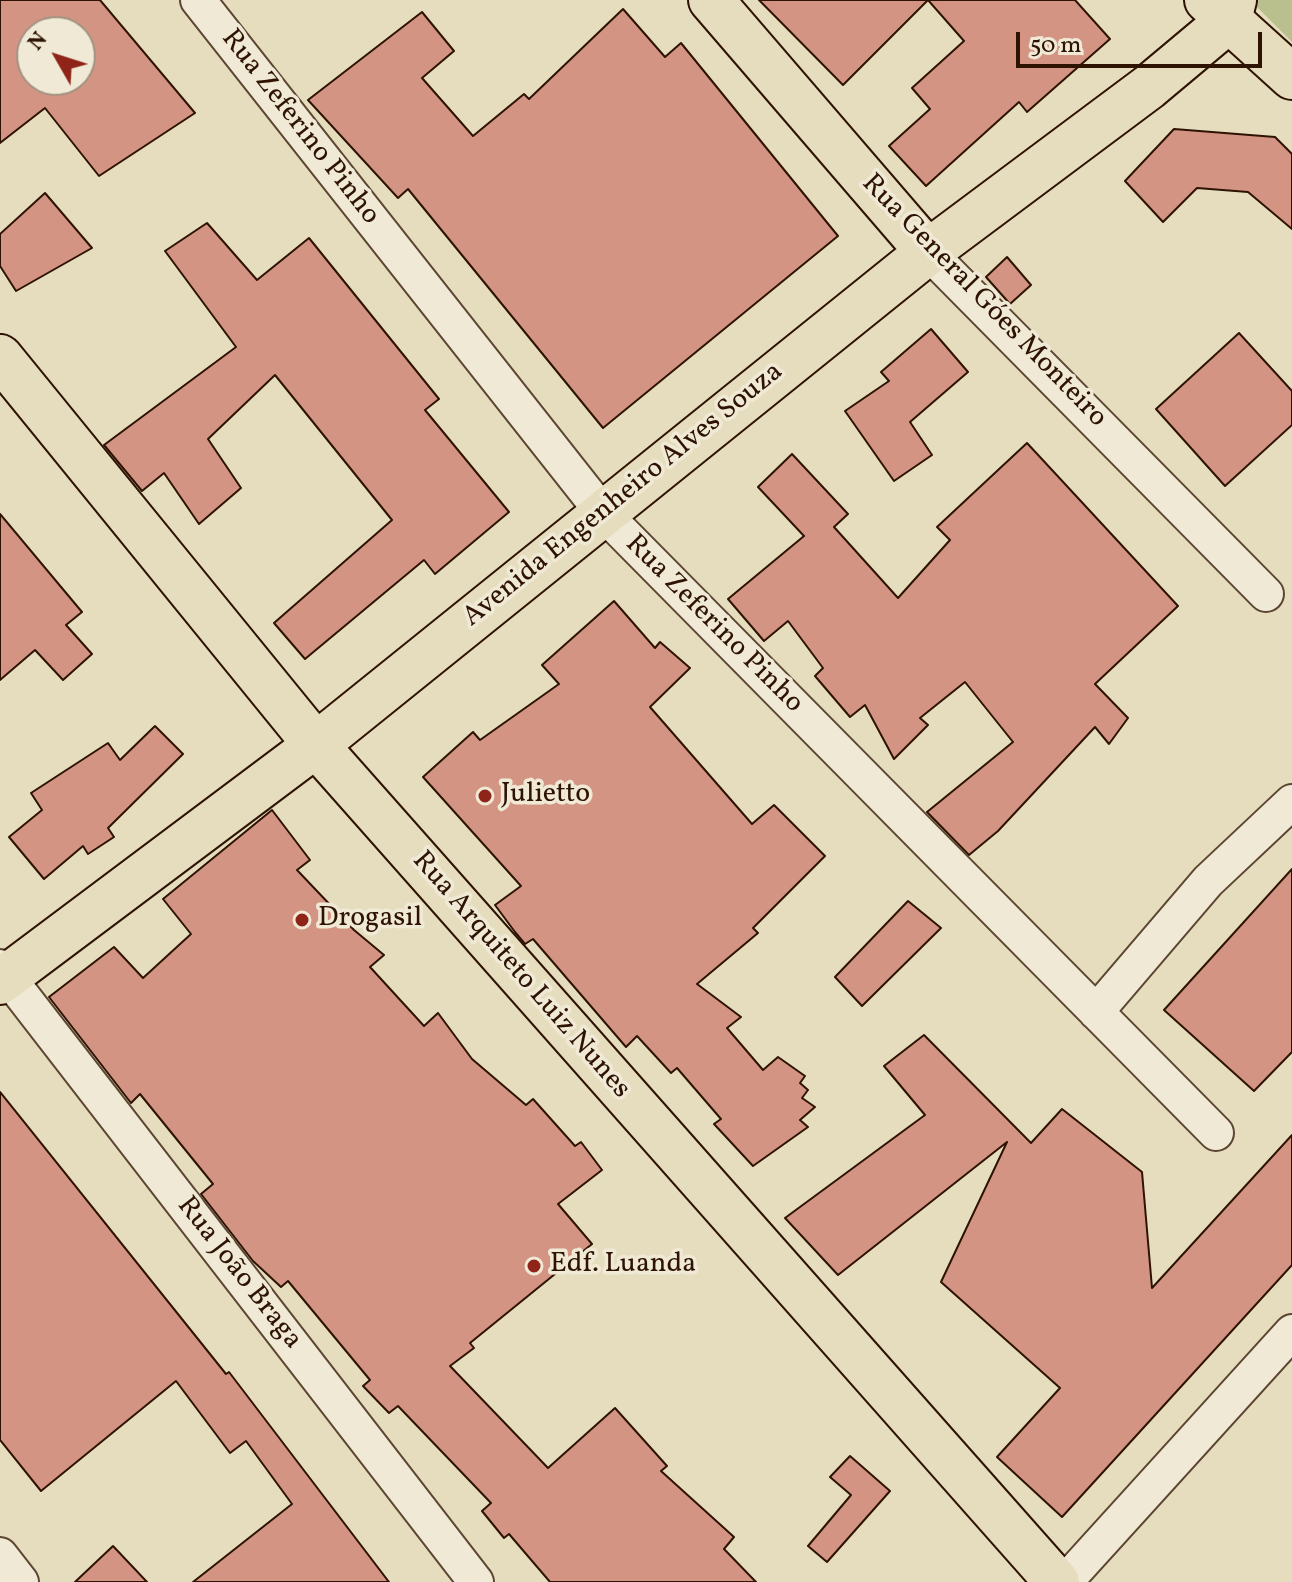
<!DOCTYPE html>
<meta charset="utf-8">
<style>
body{margin:0}
#map{position:relative;width:1292px;height:1582px;overflow:hidden;background:#e6ddbf;font-family:Vollkorn,serif}
canvas{display:block}
.north{position:absolute;left:16px;top:16px;width:80px;height:80px;box-sizing:border-box;background:#efe9d5;border:2px solid #a29381;border-radius:50%;rotate:309deg;font-size:22px;font-weight:700;line-height:32px;text-align:center;color:#2e1303}
.north::after{content:'';display:block;margin:auto;width:28px;height:36px;background:#8f2418;clip-path:polygon(50% 0,100% 100%,50% 72%,0 100%)}
.scale{position:absolute;left:1016px;top:32px;width:246px;height:36px;box-sizing:border-box;border:4px solid #2e1303;border-top:0;padding-left:10px;font-size:24px;line-height:28px;white-space:nowrap;color:#2e1303;-webkit-text-stroke:6px #efe9d5;paint-order:stroke}
</style>
<div id="map">
<canvas width="1292" height="1582"></canvas>
<div class="north">N</div>
<div class="scale">50 m</div>
</div>
<script>
const ctx = document.querySelector('canvas').getContext('2d');
ctx.lineJoin = 'round';
function fillPath(path, color) { ctx.fillStyle = color; ctx.fill(path, 'evenodd'); }
function stroke(path, color, width, dash) { ctx.strokeStyle = color; ctx.lineWidth = width; ctx.lineCap = dash ? 'butt' : 'round'; ctx.setLineDash(dash || []); ctx.stroke(path); }
function write(font, color, halo, rows, align = 'center') {
  ctx.font = font + ' Vollkorn,serif'; ctx.lineWidth = 7; ctx.setLineDash([]); ctx.textBaseline = 'middle'; ctx.strokeStyle = halo; ctx.fillStyle = color; for (const [text, x, y, turn = 0] of rows) {
    ctx.save(); ctx.translate(x, y); ctx.rotate((+turn || 0) * Math.PI / 180); ctx.textAlign = isNaN(turn) ? turn : align; if (halo) ctx.strokeText(text, 0, 0); ctx.fillText(text, 0, 0); ctx.restore();
  }
}
fillPath(new Path2D(`
 M 1250,0 L 1292,0 L 1292,42 Z`), '#babf8e');
const building = new Path2D(`
 M 0,0 L 100,0 L 195,113 L 99,176 L 45,108 L 0,143 ZM 32,32 L 80,32 L 80,80 L 32,80 Z
 M 759,0 L 928,0 L 843,85 Z
 M 928,0 L 1075,0 L 1110,39 L 1027,112 L 1019,102 L 926,186 L 889,146 L 930,109 L 912,88 L 964,41 Z
 M 623,9 L 665,57 L 681,43 L 838,236 L 603,428 L 408,189 L 398,198 L 308,100 L 422,12 L 454,51 L 422,78 L 473,136 L 524,94 L 529,99 Z
 M 1174,129 L 1275,137 L 1292,154 L 1292,229 L 1248,192 L 1197,188 L 1163,222 L 1125,181 Z
 M 45,193 L 92,248 L 16,291 L 0,266 L 0,234 Z
 M 207,223 L 257,280 L 309,238 L 439,399 L 425,410 L 509,512 L 435,574 L 424,560 L 305,659 L 274,623 L 392,520 L 275,375 L 208,439 L 241,488 L 199,524 L 164,473 L 142,491 L 104,445 L 236,347 L 165,251 Z
 M 1007,257 L 1031,285 L 1010,304 L 986,277 Z
 M 931,329 L 968,372 L 910,422 L 932,455 L 894,481 L 845,411 L 889,381 L 881,372 Z
 M 1239,333 L 1292,391 L 1292,425 L 1225,486 L 1156,409 Z
 M 1027,443 L 1178,606 L 1095,684 L 1128,718 L 1109,744 L 1095,727 L 998,831 L 969,855 L 927,812 L 1013,742 L 965,682 L 920,718 L 928,725 L 894,759 L 865,705 L 850,717 L 815,676 L 823,668 L 788,621 L 764,641 L 728,599 L 804,536 L 758,487 L 792,454 L 848,514 L 834,527 L 898,598 L 950,540 L 937,527 Z
 M 0,514 L 82,612 L 66,625 L 92,654 L 63,680 L 35,650 L 0,680 Z
 M 614,601 L 655,648 L 660,642 L 690,668 L 650,707 L 752,824 L 774,805 L 825,856 L 753,928 L 758,933 L 697,984 L 741,1017 L 727,1028 L 763,1070 L 778,1057 L 805,1076 L 800,1083 L 808,1090 L 802,1098 L 815,1107 L 800,1120 L 808,1127 L 753,1166 L 714,1124 L 721,1119 L 677,1068 L 671,1073 L 637,1036 L 626,1047 L 533,939 L 525,944 L 515,932 L 495,905 L 521,886 L 423,777 L 473,732 L 480,740 L 559,684 L 542,665 Z
 M 155,726 L 183,754 L 108,828 L 114,837 L 88,854 L 83,846 L 44,879 L 9,837 L 42,810 L 31,793 L 108,743 L 120,760 Z
 M 272,810 L 310,860 L 297,870 L 354,930 L 384,955 L 370,967 L 424,1026 L 438,1013 L 472,1059 L 526,1105 L 533,1099 L 575,1146 L 581,1142 L 602,1170 L 558,1204 L 592,1244 L 470,1343 L 474,1348 L 450,1366 L 548,1468 L 615,1408 L 667,1466 L 661,1471 L 734,1537 L 724,1549 L 756,1582 L 550,1582 L 509,1534 L 504,1538 L 482,1511 L 491,1503 L 398,1406 L 389,1413 L 363,1386 L 370,1380 L 288,1281 L 281,1287 L 253,1261 L 201,1194 L 213,1184 L 140,1094 L 131,1103 L 49,997 L 114,947 L 143,978 L 191,934 L 163,899 Z
 M 1292,869 L 1292,1052 L 1254,1091 L 1164,1010 Z
 M 908,901 L 941,928 L 862,1006 L 835,977 Z
 M 924,1035 L 1031,1143 L 1062,1109 L 1142,1172 L 1152,1288 L 1292,1135 L 1292,1265 L 1062,1517 L 997,1457 L 1060,1388 L 941,1282 L 1007,1142 L 838,1275 L 785,1218 L 925,1115 L 884,1066 Z
 M 0,1092 L 226,1374 L 229,1372 L 389,1582 L 193,1582 L 292,1504 L 246,1441 L 230,1453 L 176,1381 L 41,1491 L 0,1440 Z
 M 850,1456 L 890,1491 L 827,1562 L 808,1546 L 851,1495 L 830,1477 Z
 M 113,1546 L 147,1582 L 75,1582 Z`);
fillPath(building, '#d49483');
stroke(building, '#2e1303', 2);
const minor = new Path2D(`
 M 198,0 L 603,513 L 1216,1133
 M 928,252 L 1266,594
 M 0,967 L 476,1582
 M 1096,1012 L 1208,881 L 1292,802
 M 0,1555 L 21,1582
 M 1065,1582 L 1292,1332`);
const major = new Path2D(`
 M 711,0 L 928,252
 M 0,357 L 316,745 L 1057,1582
 M 0,982 L 316,745 L 928,252 L 1149,87 L 1229,20 L 1234,0`);
const highway = new Path2D(`
 M 1207,0 L 1292,77`);
stroke(minor, '#5c4632', 38);
stroke(major, '#2e1303', 48);
stroke(highway, '#2e1303', 48);
stroke(minor, '#efe9d5', 34);
stroke(major, '#e6ddbf', 44);
stroke(highway, '#e6ddbf', 44);
for (const [x, y, r, color] of [
 [485,796,8,"#8f2418"],
 [302,920,8,"#8f2418"],
 [534,1266,8,"#8f2418"]
]) { const dot = new Path2D(); dot.arc(x, y, r, 0, 2 * Math.PI); ctx.fillStyle = color; ctx.fill(dot); stroke(dot, '#efe9d5', 3); }
write('28px', '#2e1303', '#efe9d5', [
 ["Rua Zeferino Pinho",299,128,52],
 ["Rua General Góes Monteiro",983,302,46],
 ["Avenida Engenheiro Alves Souza",624,496,-39],
 ["Rua Zeferino Pinho",713,625,45],
 ["Rua Arquiteto Luiz Nunes",520,976,49],
 ["Rua João Braga",238,1274,52]
]);
write('28px', '#2e1303', '#efe9d5', [
 ["Julietto",501,796],
 ["Drogasil",318,920],
 ["Edf. Luanda",550,1266]
], 'left');
</script>
